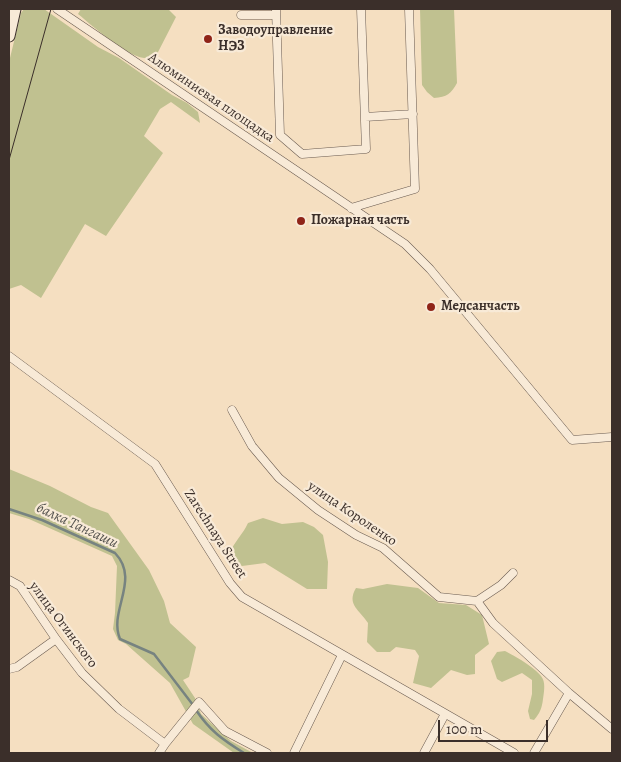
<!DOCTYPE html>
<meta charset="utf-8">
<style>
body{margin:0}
#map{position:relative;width:621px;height:762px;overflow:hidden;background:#f5dfc1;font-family:Alegreya,serif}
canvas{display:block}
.frame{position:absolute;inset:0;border:10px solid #3b2f2a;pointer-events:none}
.scale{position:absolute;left:438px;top:720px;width:110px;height:22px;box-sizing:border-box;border:2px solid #3b2f2a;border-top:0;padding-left:6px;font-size:15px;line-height:18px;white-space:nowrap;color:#3b2f2a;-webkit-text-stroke:4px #f8ead7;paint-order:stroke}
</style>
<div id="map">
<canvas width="621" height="762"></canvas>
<div class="frame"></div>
<div class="scale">100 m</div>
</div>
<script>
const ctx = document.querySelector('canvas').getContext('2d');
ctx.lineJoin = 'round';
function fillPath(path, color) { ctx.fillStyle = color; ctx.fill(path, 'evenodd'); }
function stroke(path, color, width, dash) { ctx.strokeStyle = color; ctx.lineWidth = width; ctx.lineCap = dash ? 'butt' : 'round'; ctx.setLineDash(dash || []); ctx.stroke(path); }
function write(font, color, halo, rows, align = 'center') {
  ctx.font = font + ' Alegreya,serif'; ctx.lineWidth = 4.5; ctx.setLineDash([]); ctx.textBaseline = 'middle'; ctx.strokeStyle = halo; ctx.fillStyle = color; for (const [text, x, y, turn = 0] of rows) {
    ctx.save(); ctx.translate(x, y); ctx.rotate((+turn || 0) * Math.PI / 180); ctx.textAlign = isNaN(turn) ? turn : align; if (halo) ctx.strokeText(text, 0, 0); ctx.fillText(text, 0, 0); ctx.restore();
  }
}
fillPath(new Path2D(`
 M 24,9 L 44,9 L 98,47 L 119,58 L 172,95 L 187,103 L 198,112 L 200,123 L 171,102 L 160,109 L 144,136 L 163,153 L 106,236 L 85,224 L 41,298 L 21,285 L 9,289 L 9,62 L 21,13 Z
 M 81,9 L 168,9 L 176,17 L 156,56 C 153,57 148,58 144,58 C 124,55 94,27 78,14 Z
 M 420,9 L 454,9 L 457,83 C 451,94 447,97 434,98 L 427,92 L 422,85 Z
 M 9,469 L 50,486 L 91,507 L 108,513 L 149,570 L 164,601 L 170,623 L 196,647 L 189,677 L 183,680 L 195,698 L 201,714 L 231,741 L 253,753 L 234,753 L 193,724 L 170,683 L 126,644 L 118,640 L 113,629 L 115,613 L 117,566 L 112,556 L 29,519 L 9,513 Z
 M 263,518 L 282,524 L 303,522 L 314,527 L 323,535 L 328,562 L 327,589 L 307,589 L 265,563 L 242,566 L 234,559 L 230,552 C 235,541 243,534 248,523 Z
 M 387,584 L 418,588 L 439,603 L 466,605 L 482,615 L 489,644 L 475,655 L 475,674 L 467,675 L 451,670 L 431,688 L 413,683 L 419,656 L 415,650 L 396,647 L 390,652 L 377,652 L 367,642 L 368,623 C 360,610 346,605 356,588 L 363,589 Z
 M 505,651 C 515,656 534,667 541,676 C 546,682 544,691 543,699 C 542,708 540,713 534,720 L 530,719 L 528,711 L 532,694 L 532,680 L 522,673 L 502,682 L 497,679 L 491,661 L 497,652 Z`), '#c0c190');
stroke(new Path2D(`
 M 9,509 L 42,520 L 115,553 C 141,580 108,611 120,639 L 154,654 L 193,705
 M 196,710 C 210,731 223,740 244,753`), '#778380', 2.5);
const minor = new Path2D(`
 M 57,9 L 405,244 L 430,269 L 572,440 L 612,437
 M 276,9 L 280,135 L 302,154 L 366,149 L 361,9
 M 241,15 L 276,15
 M 365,117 L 413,114
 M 351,208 L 415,189 L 409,9
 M 9,356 L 155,464 L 230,583 L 242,597 L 514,753
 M 232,410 L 252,446 L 279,478 L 318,510 L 356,535 L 383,548 L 439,597 L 477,601 L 493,623 L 569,693 L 612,729
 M 9,580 L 20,586 L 56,639 L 82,673 L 119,709 L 165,744
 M 477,601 L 501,585 L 513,573
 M 9,669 L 17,667 L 56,639
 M 159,753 L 165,744 L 199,702 L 225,731 L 267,753
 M 294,753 L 342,655
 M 424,753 L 445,714
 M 534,753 L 569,693`);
const secondary = new Path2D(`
 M 9,36 L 15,9`);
stroke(minor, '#6a5b50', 9);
stroke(secondary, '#3b2f2a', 13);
stroke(minor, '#f8ead7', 8);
stroke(secondary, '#f8ead7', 11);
stroke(new Path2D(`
 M 9,160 L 51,9`), '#3b2f2a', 1);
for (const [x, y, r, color] of [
 [208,39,5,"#8f2418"],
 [301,221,5,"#8f2418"],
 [431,307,5,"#8f2418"]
]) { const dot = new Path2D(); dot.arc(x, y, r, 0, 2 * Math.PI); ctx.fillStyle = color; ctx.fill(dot); stroke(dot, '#f8ead7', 2); }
write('bold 14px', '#3b2f2a', '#f8ead7', [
 ["Заводоуправление",218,31],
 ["НЭЗ",218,47],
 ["Пожарная часть",311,221],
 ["Медсанчасть",441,307]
], 'left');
write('14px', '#3b2f2a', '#f8ead7', [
 ["Алюминиевая площадка",211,98,34],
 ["улица Короленко",352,514,34],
 ["Zarechnaya Street",215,534,57],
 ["улица Огинского",63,625,53]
]);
write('italic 15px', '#54524e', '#f8ead7', [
 ["балка Тангаши",77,526,25]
]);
</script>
